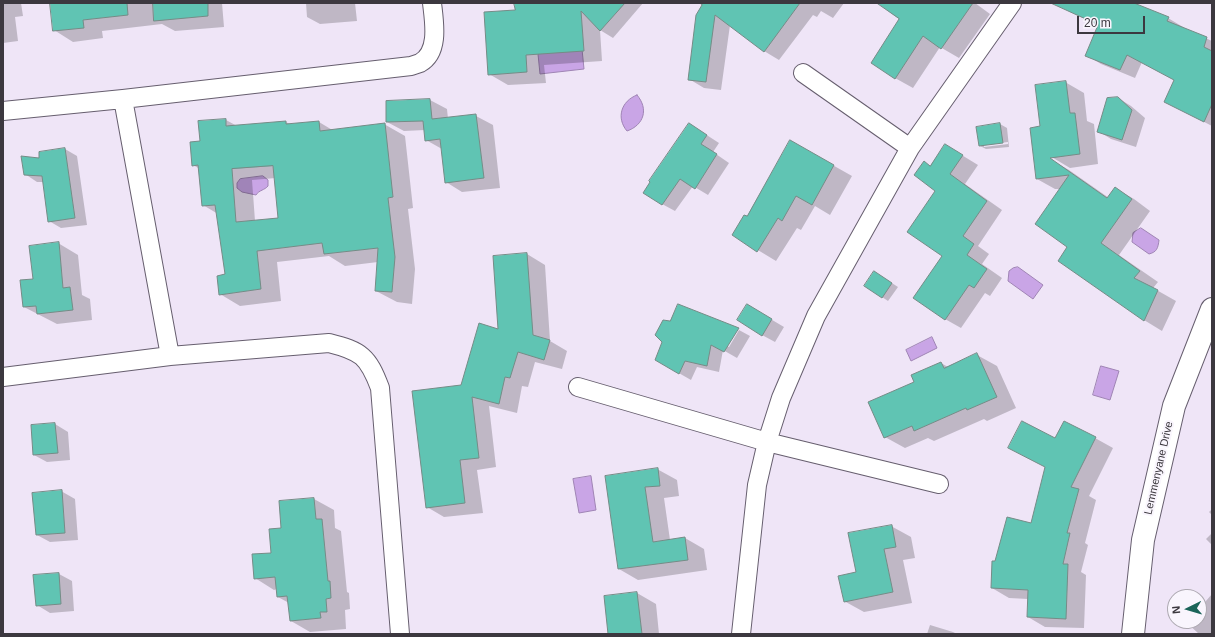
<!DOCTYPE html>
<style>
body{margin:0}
#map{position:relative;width:1215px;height:637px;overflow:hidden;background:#efe5f7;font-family:Helvetica,sans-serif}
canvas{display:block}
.frame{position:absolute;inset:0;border:4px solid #3c383f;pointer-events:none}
.north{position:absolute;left:1167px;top:589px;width:40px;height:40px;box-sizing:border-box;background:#f9f5fd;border:1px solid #ada9b1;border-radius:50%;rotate:265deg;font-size:11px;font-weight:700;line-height:16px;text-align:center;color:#3c383f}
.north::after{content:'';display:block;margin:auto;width:14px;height:18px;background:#1b6459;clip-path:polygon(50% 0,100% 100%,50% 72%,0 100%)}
.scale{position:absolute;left:1077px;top:16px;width:68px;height:18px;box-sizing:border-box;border:2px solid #3c383f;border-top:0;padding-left:5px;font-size:12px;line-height:14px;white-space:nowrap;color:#3c383f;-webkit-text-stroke:3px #f9f5fd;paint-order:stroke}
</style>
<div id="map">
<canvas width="1215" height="637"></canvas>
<div class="frame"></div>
<div class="north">N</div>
<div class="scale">20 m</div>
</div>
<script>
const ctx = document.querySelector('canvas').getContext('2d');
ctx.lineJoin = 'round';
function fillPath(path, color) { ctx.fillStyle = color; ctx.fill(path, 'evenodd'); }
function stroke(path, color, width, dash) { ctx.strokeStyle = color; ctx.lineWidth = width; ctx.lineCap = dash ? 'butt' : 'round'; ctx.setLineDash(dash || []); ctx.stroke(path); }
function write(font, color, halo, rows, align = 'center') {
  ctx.font = font + ' Helvetica,sans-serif'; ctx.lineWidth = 4; ctx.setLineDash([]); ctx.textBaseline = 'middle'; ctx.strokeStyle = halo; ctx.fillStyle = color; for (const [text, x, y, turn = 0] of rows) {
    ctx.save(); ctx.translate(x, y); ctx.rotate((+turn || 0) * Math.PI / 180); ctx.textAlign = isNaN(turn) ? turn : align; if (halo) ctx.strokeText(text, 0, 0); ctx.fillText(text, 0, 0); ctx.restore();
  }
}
const water = new Path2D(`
 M 582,49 L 584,69 L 540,74 L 538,54 Z
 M 637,95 C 649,109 644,125 627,131 C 616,118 621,101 637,95 Z
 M 263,176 L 268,180 L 268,186 C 265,190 259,190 256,195 L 242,192 L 237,188 L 237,183 L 240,179 Z
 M 1141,228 L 1159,240 C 1158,248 1157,252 1149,254 L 1132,242 L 1133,233 Z
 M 1018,267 L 1043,285 L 1033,299 L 1008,281 L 1009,271 L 1013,268 Z
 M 932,337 L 937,348 L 911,361 L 906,350 Z
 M 1101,366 L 1119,371 L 1110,400 L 1093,395 Z
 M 591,476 L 596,510 L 579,513 L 573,479 Z`);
fillPath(water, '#c9a5e6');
stroke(water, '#9f84b4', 1);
fillPath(new Path2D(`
 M 3,3 L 21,3 L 23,16 L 15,17 L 18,41 L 3,43 Z
 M 51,3 L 222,3 L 224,27 L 175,31 L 162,24 L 102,31 L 103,38 L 73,42 L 54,30 Z
 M 306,3 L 355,3 L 357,21 L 320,24 L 307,17 Z
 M 515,3 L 643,3 L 613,38 L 600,30 L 602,61 L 544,65 L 546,83 L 508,85 L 489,74 L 516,11 Z
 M 705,3 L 844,3 L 833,18 L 821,11 L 817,17 L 813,15 L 779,60 L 764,51 L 730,25 L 721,90 L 704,88 L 689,79 Z
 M 886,3 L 975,3 L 990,14 L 959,58 L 940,47 L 913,88 L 895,78 L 901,19 Z
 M 1075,3 L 1132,3 L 1168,18 L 1183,27 L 1183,28 L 1212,41 L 1212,126 L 1165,102 L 1175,80 L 1142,62 L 1135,78 L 1101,64 L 1086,55 L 1099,26 L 1071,11 Z
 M 1065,82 L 1084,93 L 1087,121 L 1094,124 L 1098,164 L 1070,168 L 1050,156 L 1050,159 L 1069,170 L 1109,198 L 1115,188 L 1134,199 L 1150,211 L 1119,255 L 1158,282 L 1153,288 L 1176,301 L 1162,331 L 1144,320 L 1069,247 L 1061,189 L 1055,189 L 1037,179 L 1041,127 Z
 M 1118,98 L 1131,106 L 1145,118 L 1136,147 L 1111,139 L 1098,131 Z
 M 430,100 L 447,109 L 448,119 L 476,116 L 493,125 L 500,188 L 462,192 L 446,182 L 442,149 L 426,140 L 425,130 L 404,131 L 387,122 Z
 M 226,120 L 237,126 L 286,122 L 291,125 L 319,122 L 334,131 L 384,124 L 405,136 L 413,208 L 408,209 L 415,269 L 412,304 L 397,302 L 376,291 L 378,262 L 345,266 L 329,256 L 277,262 L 281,301 L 240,306 L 220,294 L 226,275 L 218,214 L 203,205 L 200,169 L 193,165 L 201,142 ZM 276,178 L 279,218 L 255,221 L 252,180 Z
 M 1000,124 L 1007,128 L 1009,147 L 986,149 L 980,146 ZM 1008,142 L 1008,144 L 984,147 L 984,145 Z
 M 702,132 L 719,143 L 713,152 L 729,163 L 708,195 L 693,186 L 675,211 L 662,204 Z
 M 790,141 L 852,176 L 830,215 L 815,206 L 801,230 L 797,228 L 776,261 L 733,235 L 747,218 Z
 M 65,149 L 77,156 L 87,225 L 61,228 L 49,221 L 44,182 L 37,182 L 25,174 L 40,159 Z
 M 960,154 L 978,165 L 965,184 L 1002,210 L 978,246 L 989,254 L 982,264 L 1002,278 L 990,296 L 985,293 L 961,328 L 945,319 L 943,256 L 936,191 L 924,162 L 931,166 Z
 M 58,243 L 78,255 L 82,295 L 90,299 L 92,320 L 57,324 L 24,307 L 34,279 Z
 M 527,254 L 545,265 L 550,341 L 567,351 L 562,369 L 535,362 L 528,387 L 522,386 L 517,413 L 489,406 L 496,467 L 477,470 L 483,513 L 444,517 L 427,507 L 462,385 L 499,330 L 494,257 Z
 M 881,276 L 898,287 L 888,301 L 882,297 Z
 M 747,305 L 784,327 L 775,342 L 762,335 Z
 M 738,329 L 727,346 L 729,347 L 739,330 L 750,336 L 737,358 L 723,350 L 719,372 L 697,367 L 691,380 L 656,360 Z
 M 977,355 L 997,366 L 1016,408 L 987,421 L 984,419 L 934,441 L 928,438 L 905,448 L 885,437 L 941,363 L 948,367 Z
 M 55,424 L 68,432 L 70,460 L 47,462 L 34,455 Z
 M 1095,438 L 1113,448 L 1089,496 L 1096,500 L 1085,543 L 1088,545 L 1081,572 L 1086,575 L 1084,628 L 1045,627 L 1028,617 L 1028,599 L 1009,598 L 992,588 L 996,562 L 1031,524 L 1056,439 Z
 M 657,469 L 677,480 L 679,496 L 664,498 L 670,540 L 685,538 L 704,549 L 707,570 L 638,580 L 619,569 L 606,476 Z
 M 61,491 L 75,499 L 78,540 L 50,542 L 37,535 Z
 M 314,499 L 334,510 L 335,528 L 341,531 L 347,592 L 349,593 L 350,609 L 345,610 L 346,629 L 310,632 L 291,621 L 289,603 L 278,597 L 277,589 L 274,590 L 255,578 L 272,553 L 282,529 L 280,502 Z
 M 1212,509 L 1212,515 L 1209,512 Z
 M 891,526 L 911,537 L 915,558 L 903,560 L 912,603 L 864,612 L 844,601 L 857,573 Z
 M 1212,533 L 1212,545 L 1206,539 Z
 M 59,574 L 72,581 L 74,611 L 50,613 L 37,605 Z
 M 637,593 L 656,604 L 659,634 L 609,634 Z
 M 1212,594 L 1212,634 L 1199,634 L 1187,623 L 1189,621 L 1199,621 L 1199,609 Z
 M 930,625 L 953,632 L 957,634 L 927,634 Z`), '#0003');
const building = new Path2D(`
 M 50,3 L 127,3 L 128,15 L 83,20 L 84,28 L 53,31 Z
 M 153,3 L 208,3 L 208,16 L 154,21 Z
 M 514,3 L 625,3 L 600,31 L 581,11 L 584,51 L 526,55 L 527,72 L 488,75 L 484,12 L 515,10 Z
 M 700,3 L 800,3 L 764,52 L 715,15 L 706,82 L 688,80 L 696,15 L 702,5 Z
 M 877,3 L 973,3 L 941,49 L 923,36 L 895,79 L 871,63 L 899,19 Z
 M 1051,3 L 1134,3 L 1169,17 L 1167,21 L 1207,37 L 1204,47 L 1212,51 L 1212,104 L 1204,122 L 1164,102 L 1174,80 L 1127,55 L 1120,70 L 1085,56 L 1098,25 Z
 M 1066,81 L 1070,113 L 1075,113 L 1080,154 L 1050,158 L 1107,198 L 1115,187 L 1132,199 L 1101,243 L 1140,271 L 1134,278 L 1158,290 L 1144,321 L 1058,261 L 1067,247 L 1035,224 L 1069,175 L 1036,179 L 1030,128 L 1040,126 L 1035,85 Z
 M 1118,97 L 1132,110 L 1122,140 L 1097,132 L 1107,98 Z
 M 430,99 L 432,119 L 476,114 L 484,178 L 445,183 L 440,139 L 425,141 L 423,121 L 386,122 L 386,101 Z
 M 226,119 L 226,126 L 286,121 L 286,124 L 319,121 L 320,131 L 385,123 L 393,197 L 388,198 L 395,257 L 392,292 L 375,291 L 378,248 L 324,254 L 322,243 L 257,251 L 261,289 L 219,295 L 217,276 L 225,274 L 215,205 L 202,206 L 198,165 L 192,166 L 190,142 L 200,141 L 198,121 ZM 273,166 L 278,218 L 236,222 L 232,169 Z
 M 689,123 L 707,135 L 701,144 L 717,154 L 695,189 L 680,179 L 662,205 L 643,193 L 650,182 L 649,181 Z
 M 1000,123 L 1003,143 L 979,146 L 976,127 Z
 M 790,140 L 834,165 L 812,205 L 796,196 L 782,221 L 778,218 L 757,252 L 732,235 L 744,215 L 747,216 Z
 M 945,144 L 963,155 L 950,174 L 987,201 L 963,236 L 974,244 L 967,255 L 987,269 L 974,288 L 969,285 L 945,320 L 913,298 L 942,256 L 907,232 L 935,191 L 914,175 L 924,161 L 930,166 Z
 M 65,148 L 75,218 L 48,222 L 42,176 L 24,175 L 21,156 L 39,158 L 39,152 Z
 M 59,242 L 63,288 L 70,287 L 73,310 L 37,314 L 36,306 L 23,307 L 20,280 L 33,279 L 29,246 Z
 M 527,253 L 533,335 L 550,340 L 544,360 L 518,352 L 510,378 L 505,377 L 499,404 L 472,397 L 479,458 L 460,460 L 465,503 L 426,508 L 412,391 L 461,385 L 479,323 L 498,329 L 493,256 Z
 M 874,271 L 892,283 L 882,298 L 864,286 Z
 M 678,304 L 739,328 L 724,352 L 711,345 L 707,366 L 685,361 L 679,374 L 655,360 L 662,342 L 655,335 L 663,320 L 670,321 Z
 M 747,304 L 772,319 L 762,336 L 737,320 Z
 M 977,353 L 997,397 L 967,410 L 966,408 L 914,431 L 912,426 L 884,438 L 868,402 L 914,382 L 911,375 L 941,362 L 944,368 Z
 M 1022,421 L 1055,438 L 1064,421 L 1096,437 L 1071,487 L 1079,489 L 1067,533 L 1070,533 L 1063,564 L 1068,564 L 1066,619 L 1027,617 L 1028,590 L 991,588 L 992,561 L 995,561 L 1007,517 L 1031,523 L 1045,467 L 1008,448 Z
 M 55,423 L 58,453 L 33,455 L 31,425 Z
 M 658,468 L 660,486 L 645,487 L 653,542 L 685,537 L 688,560 L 618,569 L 605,476 Z
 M 62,490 L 65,533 L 36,535 L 32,493 Z
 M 314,498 L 316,519 L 322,519 L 328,581 L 330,581 L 331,598 L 326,599 L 327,612 L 320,612 L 321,618 L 290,621 L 287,596 L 277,597 L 275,577 L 254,579 L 252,554 L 271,553 L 269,529 L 281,528 L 279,501 Z
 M 892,525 L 896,547 L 884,549 L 893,592 L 844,602 L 838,576 L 856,572 L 848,533 Z
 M 59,573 L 61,604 L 36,606 L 33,575 Z
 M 637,592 L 642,634 L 608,634 L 604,596 Z`);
fillPath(building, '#60c4b3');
stroke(building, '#758b86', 1);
const minor = new Path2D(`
 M 803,73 L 910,148
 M 123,99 L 170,356
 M 3,111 L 123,99 L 411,66 C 414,65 417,64 420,63 C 440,52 434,21 432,3
 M 3,377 L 170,356 L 329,343 C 361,351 368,356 380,388 L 400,634
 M 578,387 L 767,442 L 939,484
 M 741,634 L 757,485 L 767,442 L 781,398 L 816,316 L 910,148 L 1012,3`);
const tertiary = new Path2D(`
 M 1133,634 L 1143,540 L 1174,406 L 1212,309`);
stroke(minor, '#665e6e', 20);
stroke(tertiary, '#665e6e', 24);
stroke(minor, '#fff', 18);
stroke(tertiary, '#fff', 22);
write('11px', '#3c383f', '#f9f5fd', [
 ["Lemmenyane Drive",1159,468,-77]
]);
</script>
